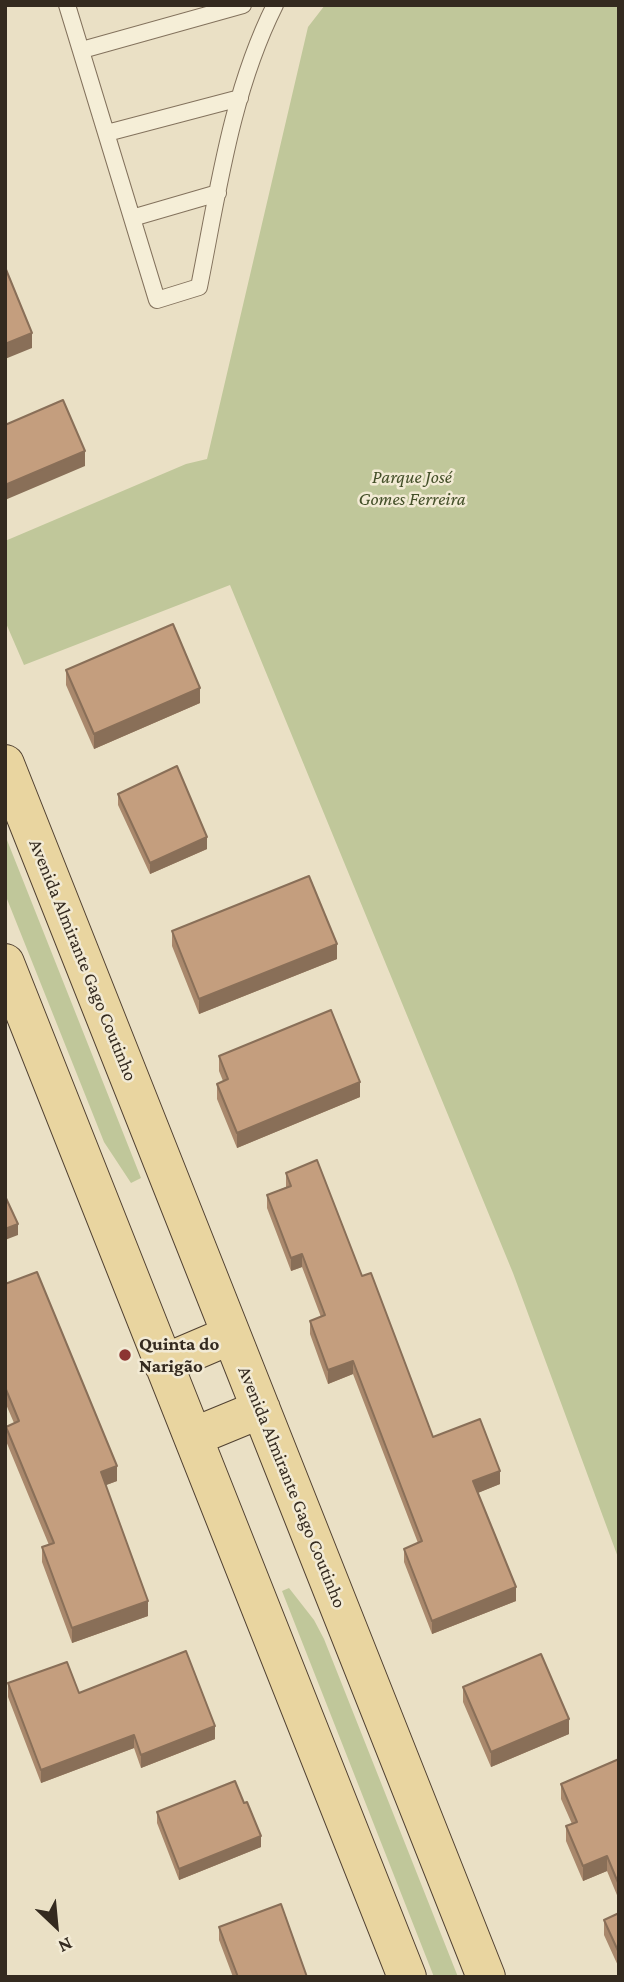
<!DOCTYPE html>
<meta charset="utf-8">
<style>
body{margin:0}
#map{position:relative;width:624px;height:1982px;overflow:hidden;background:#eae0c5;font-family:"Crimson Pro",serif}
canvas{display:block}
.frame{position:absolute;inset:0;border:7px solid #342a1f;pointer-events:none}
.north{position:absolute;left:21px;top:1891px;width:70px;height:70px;-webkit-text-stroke:5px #f2ead4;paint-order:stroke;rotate:154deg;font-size:19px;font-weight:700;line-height:28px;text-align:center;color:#342a1f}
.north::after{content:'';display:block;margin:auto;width:24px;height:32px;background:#342a1f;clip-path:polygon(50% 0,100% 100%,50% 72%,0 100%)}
</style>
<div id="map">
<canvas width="624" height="1982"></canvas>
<div class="frame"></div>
<div class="north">N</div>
</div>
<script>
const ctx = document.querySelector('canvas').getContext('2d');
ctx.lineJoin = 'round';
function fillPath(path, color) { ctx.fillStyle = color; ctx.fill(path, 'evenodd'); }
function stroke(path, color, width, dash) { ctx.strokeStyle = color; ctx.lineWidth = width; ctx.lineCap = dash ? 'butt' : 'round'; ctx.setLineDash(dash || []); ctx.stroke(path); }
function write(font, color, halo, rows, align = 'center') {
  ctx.font = font + ' "Crimson Pro",serif'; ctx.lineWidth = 5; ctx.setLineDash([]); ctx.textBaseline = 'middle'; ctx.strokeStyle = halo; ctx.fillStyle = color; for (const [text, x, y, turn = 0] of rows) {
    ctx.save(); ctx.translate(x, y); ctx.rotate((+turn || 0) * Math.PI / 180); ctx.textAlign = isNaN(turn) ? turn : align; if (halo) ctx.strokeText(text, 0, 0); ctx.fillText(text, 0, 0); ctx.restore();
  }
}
fillPath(new Path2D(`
 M 325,5 L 619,5 L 619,1560 L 513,1273 L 230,585 L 24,665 L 5,621 L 5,541 L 186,464 L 207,459 L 308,27 Z
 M 5,835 L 141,1178 L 131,1183 L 104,1142 L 5,894 Z
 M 289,1588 L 314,1620 L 324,1639 L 458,1977 L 434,1977 L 282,1591 Z`), '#c0c79a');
const lane = new Path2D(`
 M 67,5 L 157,300 L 199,287 C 218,192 231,93 275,5
 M 82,50 L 243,5
 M 107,133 L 240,98
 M 132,218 L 218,193`);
const primary = new Path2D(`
 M 5,764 L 486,1977
 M 5,963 L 407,1977
 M 163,1364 L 231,1335
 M 193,1437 L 261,1409`);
stroke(lane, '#83725d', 18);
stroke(primary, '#514131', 40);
stroke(lane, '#f5eed7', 16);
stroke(primary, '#e9d5a0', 38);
fillPath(new Path2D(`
 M 66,670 L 200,703 L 94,749 L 66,685 Z
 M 118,794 L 207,849 L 150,874 L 118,805 Z
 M 172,931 L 337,959 L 199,1014 L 172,946 Z
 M 219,1056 L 360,1097 L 237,1148 L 217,1099 L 217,1084 L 223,1081 L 219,1071 Z
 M 286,1173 L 362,1276 L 433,1437 L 500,1484 L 477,1493 L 516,1601 L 432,1634 L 404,1562 L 404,1549 L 418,1543 L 353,1374 L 328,1384 L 310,1334 L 310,1321 L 321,1317 L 302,1267 L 291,1271 L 267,1208 L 267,1195 L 286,1187 Z
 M 5,1284 L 117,1481 L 106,1485 L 148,1616 L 72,1643 L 42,1562 L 42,1547 L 49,1545 L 6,1441 L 6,1427 L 14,1423 L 5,1402 Z
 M 8,1683 L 79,1693 L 215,1739 L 141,1768 L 134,1748 L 41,1783 L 8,1697 Z
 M 463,1687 L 569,1734 L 491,1767 L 463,1702 Z
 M 619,1759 L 619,1900 L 607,1871 L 583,1881 L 566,1841 L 566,1826 L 572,1824 L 561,1799 L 561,1784 Z
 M 157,1812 L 261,1847 L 179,1880 L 157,1823 Z
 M 619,1913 L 619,1968 L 604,1935 L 604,1920 Z
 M 219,1927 L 307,1977 L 233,1977 L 219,1940 Z`), '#a9886c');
fillPath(new Path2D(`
 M 32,333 L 32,348 L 5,359 L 5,344 Z
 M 85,451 L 85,466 L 5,500 L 5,485 Z
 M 200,688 L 200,703 L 94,749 L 94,734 Z
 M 207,837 L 207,849 L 150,874 L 150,863 Z
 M 337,944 L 337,959 L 199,1014 L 199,999 Z
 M 360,1082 L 360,1097 L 237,1148 L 237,1133 Z
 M 18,1224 L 18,1235 L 5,1240 L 5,1229 Z
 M 302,1254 L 302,1267 L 291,1271 L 291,1258 Z
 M 353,1361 L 353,1374 L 328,1384 L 328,1370 Z
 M 117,1466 L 117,1481 L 101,1487 L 101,1472 Z
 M 500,1471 L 500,1484 L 473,1495 L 473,1481 Z
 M 516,1587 L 516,1601 L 432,1634 L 432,1621 Z
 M 148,1601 L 148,1616 L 72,1643 L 72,1628 Z
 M 569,1719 L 569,1734 L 491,1767 L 491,1752 Z
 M 215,1726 L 215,1739 L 141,1768 L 141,1755 Z
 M 134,1735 L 134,1748 L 41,1783 L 41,1770 Z
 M 261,1836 L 261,1847 L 179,1880 L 179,1869 Z
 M 607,1856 L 607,1871 L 583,1881 L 583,1866 Z`), '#896f58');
const building = new Path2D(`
 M 5,267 L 32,333 L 5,344 Z
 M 63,400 L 85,451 L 5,485 L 5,425 Z
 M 173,624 L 200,688 L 94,734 L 66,670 Z
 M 177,766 L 207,837 L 150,863 L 118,794 Z
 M 309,876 L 337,944 L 199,999 L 172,931 Z
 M 331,1010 L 360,1082 L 237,1133 L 217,1084 L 228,1079 L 219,1056 Z
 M 317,1160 L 362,1276 L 371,1273 L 433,1437 L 480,1419 L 500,1471 L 473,1481 L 516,1587 L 432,1621 L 404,1549 L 422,1541 L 353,1361 L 328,1370 L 310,1321 L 325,1315 L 302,1254 L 291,1258 L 267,1195 L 291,1186 L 286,1173 Z
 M 5,1196 L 18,1224 L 5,1229 Z
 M 37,1272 L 117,1466 L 101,1472 L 148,1601 L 72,1628 L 42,1547 L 54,1543 L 6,1427 L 19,1421 L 5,1387 L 5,1284 Z
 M 186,1651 L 215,1726 L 141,1755 L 134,1735 L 41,1770 L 8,1683 L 67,1662 L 79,1693 Z
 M 541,1654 L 569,1719 L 491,1752 L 463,1687 Z
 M 619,1759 L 619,1885 L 607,1856 L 583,1866 L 566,1826 L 577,1822 L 561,1784 Z
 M 235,1781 L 244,1803 L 247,1802 L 261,1836 L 179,1869 L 157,1812 Z
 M 281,1904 L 307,1977 L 238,1977 L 219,1927 Z
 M 619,1913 L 619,1953 L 604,1920 Z`);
fillPath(building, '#c49e7e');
stroke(building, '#896f58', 2);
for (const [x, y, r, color] of [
 [125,1355,7,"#8c3532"]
]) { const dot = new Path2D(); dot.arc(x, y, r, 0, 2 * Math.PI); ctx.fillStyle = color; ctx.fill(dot); stroke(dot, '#f2ead4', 2.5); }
write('italic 19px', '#434f28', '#f2ead4', [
 ["Parque José",412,477],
 ["Gomes Ferreira",412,499]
]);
write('19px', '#342a1f', '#f2ead4', [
 ["Avenida Almirante Gago Coutinho",83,960,68],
 ["Avenida Almirante Gago Coutinho",292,1487,68]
]);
write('bold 19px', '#342a1f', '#f2ead4', [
 ["Quinta do",139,1344],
 ["Narigão",139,1366]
], 'left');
</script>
